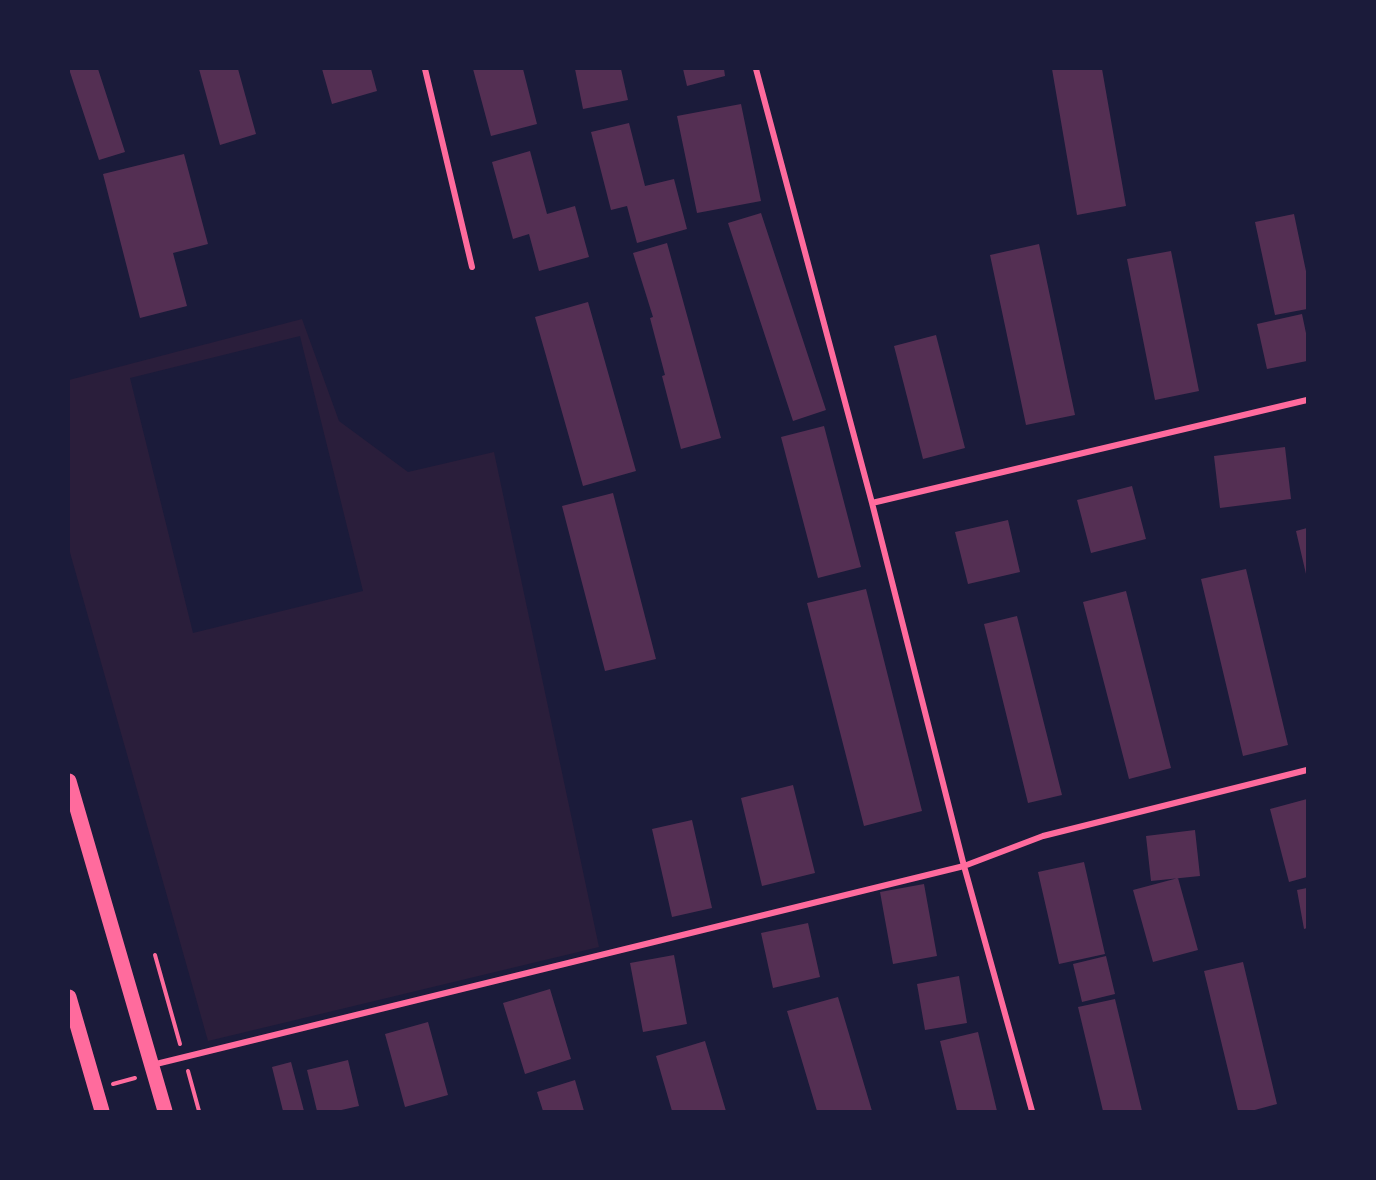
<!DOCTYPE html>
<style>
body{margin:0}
#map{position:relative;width:1376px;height:1180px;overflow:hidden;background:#1b1b3a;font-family:"Roboto Serif",serif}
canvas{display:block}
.frame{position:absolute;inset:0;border:70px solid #1b1b3a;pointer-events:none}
</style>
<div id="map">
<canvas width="1376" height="1180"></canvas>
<div class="frame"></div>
</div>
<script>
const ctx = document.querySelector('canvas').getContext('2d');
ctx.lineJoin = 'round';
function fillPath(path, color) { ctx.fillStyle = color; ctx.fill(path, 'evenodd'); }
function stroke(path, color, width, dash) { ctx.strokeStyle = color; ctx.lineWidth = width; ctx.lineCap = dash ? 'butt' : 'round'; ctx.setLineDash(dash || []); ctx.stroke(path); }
fillPath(new Path2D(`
 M 302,319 L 339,421 L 408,472 L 494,452 L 599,947 L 208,1041 L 69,549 L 69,380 ZM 300,336 L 363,591 L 193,633 L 130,378 Z`), '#2a1e3b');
fillPath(new Path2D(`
 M 69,69 L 98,69 L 125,152 L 99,160 Z
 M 199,69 L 238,69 L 256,134 L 220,145 Z
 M 322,69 L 371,69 L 377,91 L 332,104 Z
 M 473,69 L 523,69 L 537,124 L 491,136 Z
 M 575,69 L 621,69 L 628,100 L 583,109 Z
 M 683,69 L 724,69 L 725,76 L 687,86 Z
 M 1052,69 L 1102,69 L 1126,206 L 1077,215 Z
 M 741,104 L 761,201 L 697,213 L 677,116 Z
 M 629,123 L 645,186 L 674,179 L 687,229 L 637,243 L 627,206 L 611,210 L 591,132 Z
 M 530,151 L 547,214 L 575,206 L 589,257 L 539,271 L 529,234 L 513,239 L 492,162 Z
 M 184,154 L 208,244 L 173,253 L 187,306 L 140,318 L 103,174 Z
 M 761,213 L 826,410 L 793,421 L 728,223 Z
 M 1294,214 L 1307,276 L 1307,309 L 1275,315 L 1255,222 Z
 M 667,243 L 721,438 L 681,449 L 662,376 L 665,375 L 650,318 L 653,317 L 633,253 Z
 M 1039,244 L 1075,415 L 1026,425 L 990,255 Z
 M 1171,251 L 1199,391 L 1155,400 L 1127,259 Z
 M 588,302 L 636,471 L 583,486 L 535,317 Z
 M 1302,314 L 1307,338 L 1307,361 L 1267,369 L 1257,324 Z
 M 936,335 L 965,448 L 923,459 L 894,346 Z
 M 824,426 L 861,567 L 818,578 L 781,437 Z
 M 1285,447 L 1291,499 L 1220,508 L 1214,456 Z
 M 1132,486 L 1146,539 L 1091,553 L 1077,500 Z
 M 613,493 L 656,659 L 605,671 L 562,506 Z
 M 1008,520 L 1020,572 L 968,584 L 955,532 Z
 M 1307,528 L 1307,574 L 1306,574 L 1296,531 Z
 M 1246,569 L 1288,745 L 1243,756 L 1201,579 Z
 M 866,589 L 922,811 L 864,826 L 807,603 Z
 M 1126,591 L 1171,768 L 1129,779 L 1083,602 Z
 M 1017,616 L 1062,795 L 1028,803 L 984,624 Z
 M 793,785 L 815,873 L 762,886 L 741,798 Z
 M 1307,799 L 1307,877 L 1289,882 L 1270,809 Z
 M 692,820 L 712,908 L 672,917 L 652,829 Z
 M 1195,830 L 1200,876 L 1151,881 L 1146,836 Z
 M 1084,862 L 1105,954 L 1059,964 L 1038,872 Z
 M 1178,878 L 1198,950 L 1153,962 L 1133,890 Z
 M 924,884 L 937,956 L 893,964 L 880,892 Z
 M 1307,888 L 1307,928 L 1304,929 L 1297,890 Z
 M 808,923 L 820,977 L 773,988 L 761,933 Z
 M 674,955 L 687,1024 L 643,1032 L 630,963 Z
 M 1106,956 L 1115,994 L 1082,1002 L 1073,964 Z
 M 1243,962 L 1277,1104 L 1251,1111 L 1238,1111 L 1204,971 Z
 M 959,976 L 967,1023 L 925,1030 L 917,984 Z
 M 550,989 L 571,1059 L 525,1074 L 503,1003 Z
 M 838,997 L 872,1111 L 817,1111 L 787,1011 Z
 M 1115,999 L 1142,1111 L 1103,1111 L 1078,1007 Z
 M 428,1022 L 448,1095 L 405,1107 L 385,1034 Z
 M 978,1032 L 997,1111 L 957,1111 L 940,1041 Z
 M 705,1041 L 726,1111 L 672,1111 L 656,1056 Z
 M 348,1060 L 359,1106 L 337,1111 L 317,1111 L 307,1070 Z
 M 291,1062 L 304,1111 L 283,1111 L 272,1067 Z
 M 575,1080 L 584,1111 L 543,1111 L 537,1092 Z`), '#542f53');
stroke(new Path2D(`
 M 155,955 L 180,1044
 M 188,1071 L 199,1111
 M 113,1084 L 135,1078`), '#ff6b9d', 4);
stroke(new Path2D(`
 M 425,69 L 472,267
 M 756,69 L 872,503 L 964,866 L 1032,1111
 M 872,503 L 1307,400
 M 152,1065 L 964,866 L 1043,836 L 1307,770`), '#ff6b9d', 6);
stroke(new Path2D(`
 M 69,781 L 165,1111
 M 69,997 L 102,1111`), '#ff6b9d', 15);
</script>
